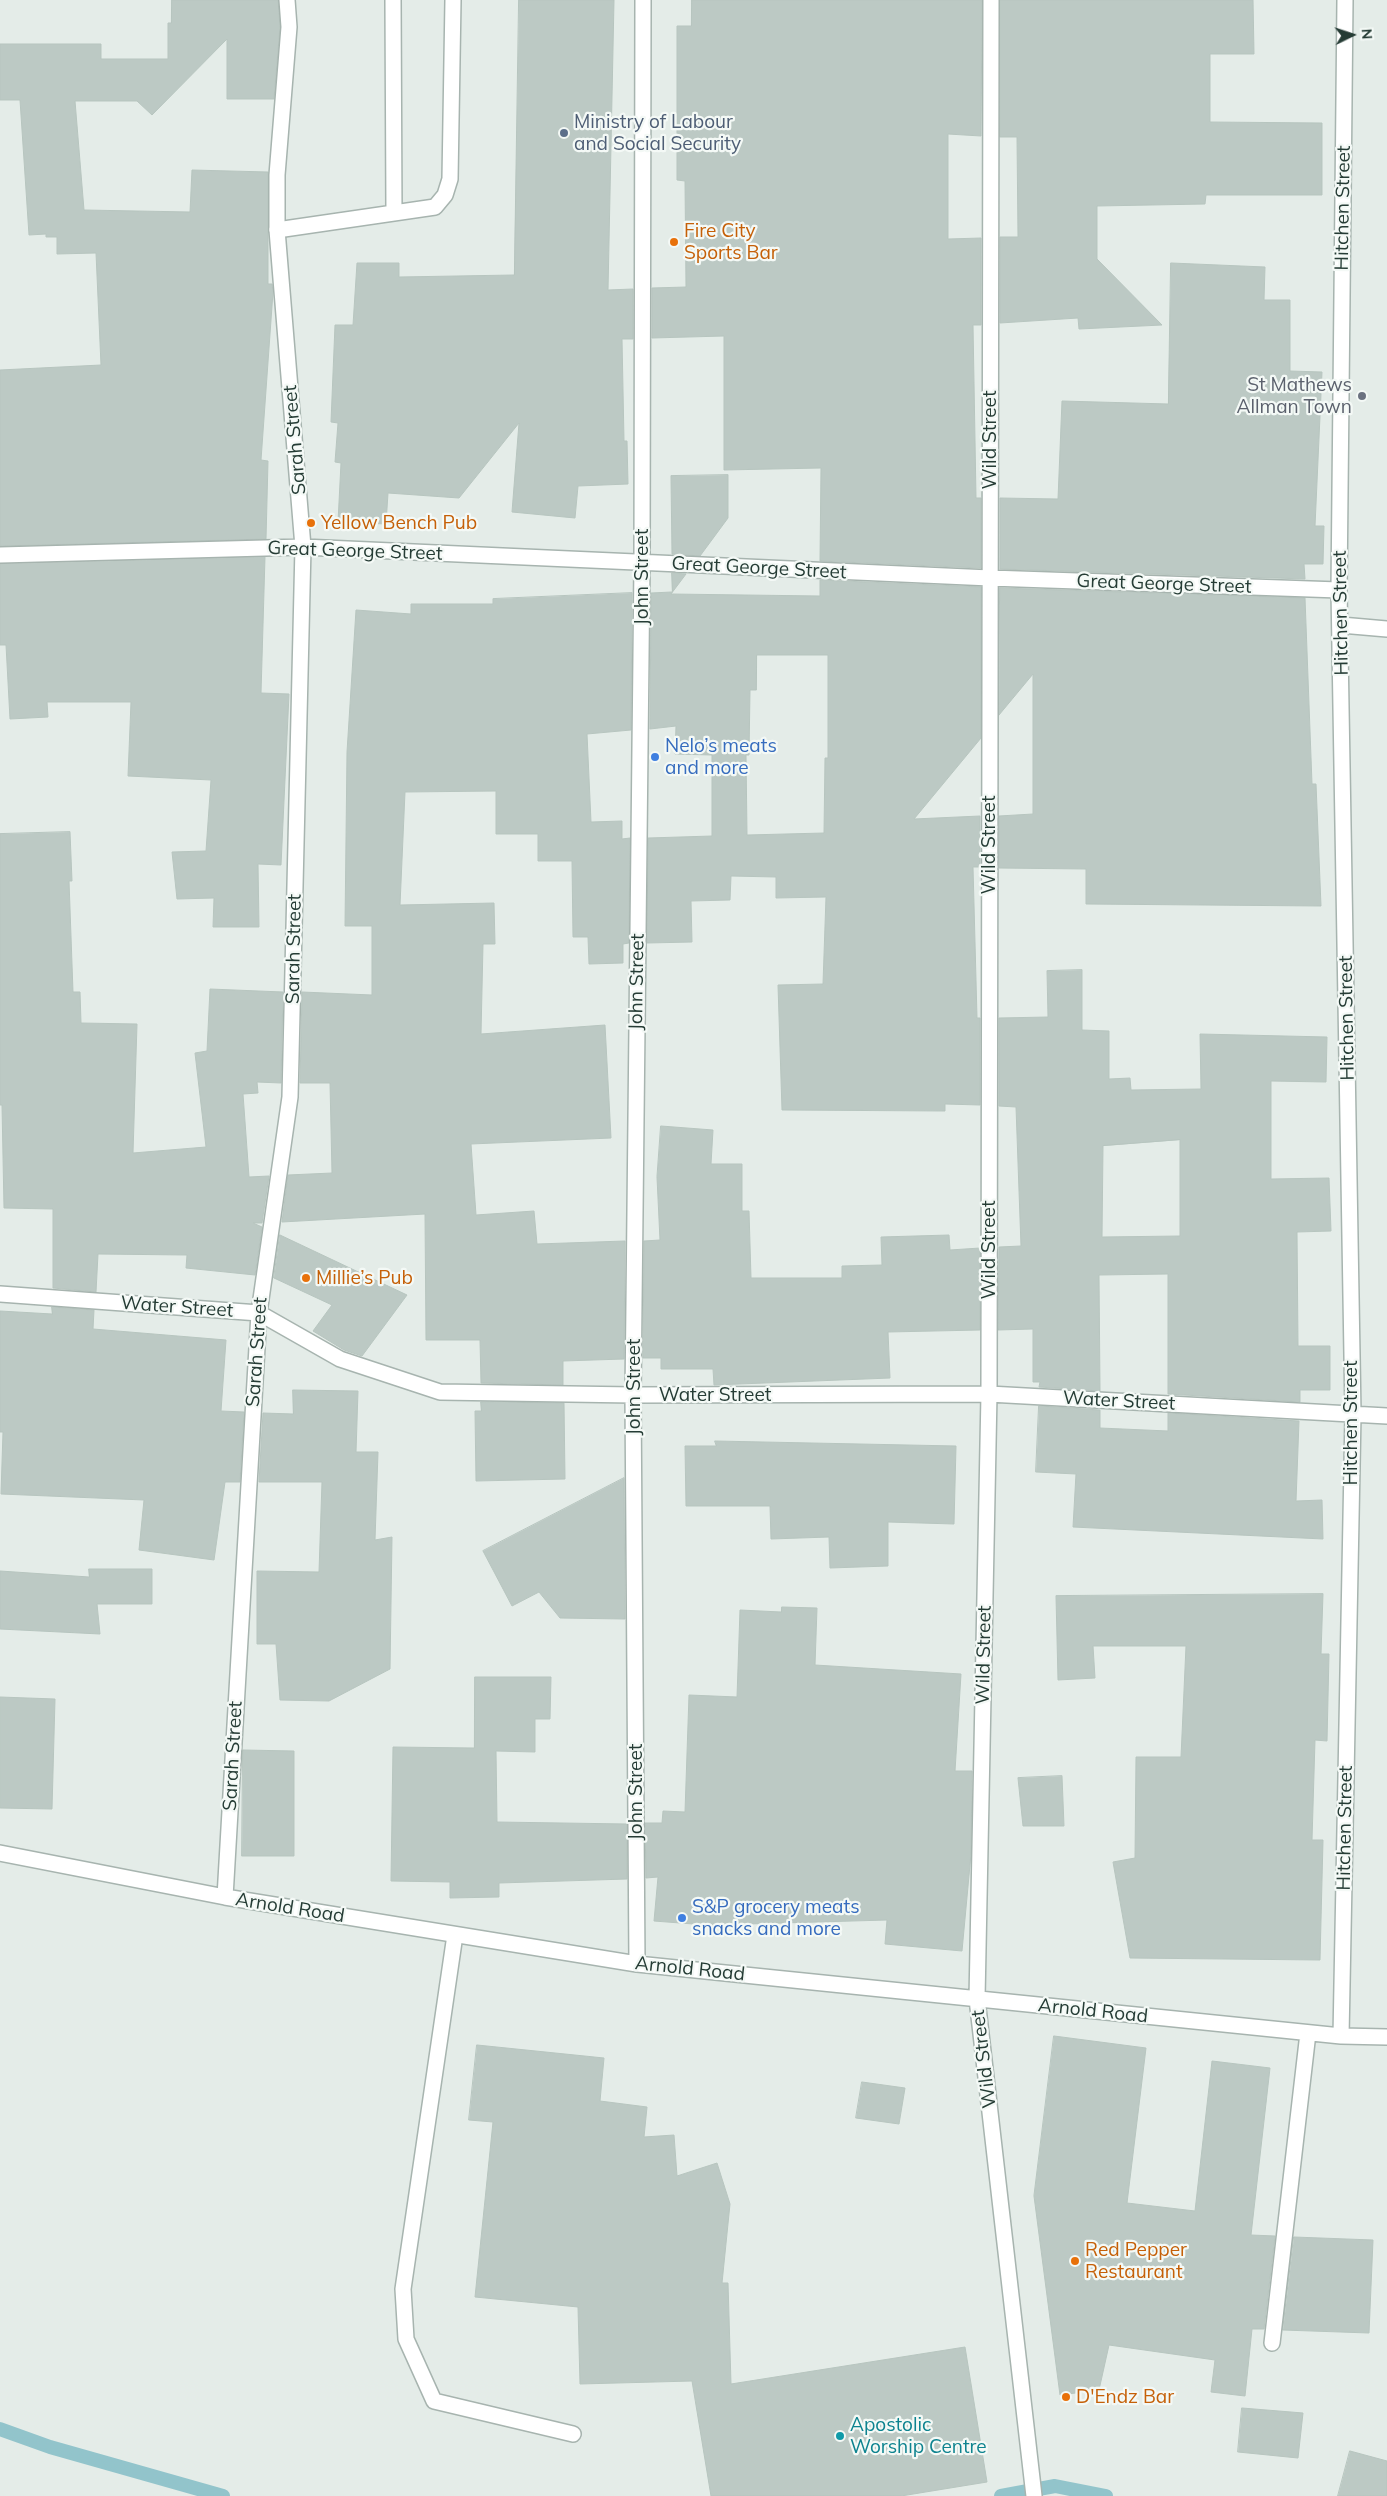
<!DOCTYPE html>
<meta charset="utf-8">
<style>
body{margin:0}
#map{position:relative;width:1387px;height:2496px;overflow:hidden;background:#e4ece8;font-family:Mulish,sans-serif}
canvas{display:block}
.north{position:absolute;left:1327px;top:10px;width:50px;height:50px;-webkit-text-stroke:4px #f4f9f6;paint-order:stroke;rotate:86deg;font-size:14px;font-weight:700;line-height:20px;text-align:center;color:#253c35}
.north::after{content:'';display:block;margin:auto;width:18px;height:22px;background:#253c35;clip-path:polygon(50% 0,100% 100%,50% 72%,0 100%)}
</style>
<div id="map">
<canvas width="1387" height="2496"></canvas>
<div class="north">N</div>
</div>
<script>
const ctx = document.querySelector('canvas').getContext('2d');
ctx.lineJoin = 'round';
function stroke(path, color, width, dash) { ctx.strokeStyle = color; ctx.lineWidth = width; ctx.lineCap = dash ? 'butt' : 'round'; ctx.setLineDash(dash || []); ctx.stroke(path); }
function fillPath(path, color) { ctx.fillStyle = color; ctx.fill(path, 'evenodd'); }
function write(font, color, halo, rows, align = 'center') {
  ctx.font = font + ' Mulish,sans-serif'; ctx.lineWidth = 4.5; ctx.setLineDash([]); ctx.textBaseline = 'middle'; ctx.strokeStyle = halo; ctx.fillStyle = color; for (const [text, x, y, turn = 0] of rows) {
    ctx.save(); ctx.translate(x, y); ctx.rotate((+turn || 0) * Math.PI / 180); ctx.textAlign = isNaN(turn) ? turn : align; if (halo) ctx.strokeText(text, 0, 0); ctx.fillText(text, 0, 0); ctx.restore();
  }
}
stroke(new Path2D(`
 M 0,2429 L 50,2447 L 223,2496
 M 1001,2496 L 1055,2486 L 1106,2496`), '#92c4cb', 14);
const building = new Path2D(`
 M 172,0 L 278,0 L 280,27 L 274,99 L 227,99 L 227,39 L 152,115 L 137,101 L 75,101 L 84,210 L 190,212 L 192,170 L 268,172 L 268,284 L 272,284 L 273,292 L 261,460 L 268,461 L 266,539 L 0,546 L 0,370 L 101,365 L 96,253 L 57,254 L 57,237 L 46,237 L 46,234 L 29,235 L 20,100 L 0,100 L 0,44 L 101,44 L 101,59 L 168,59 L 168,23 L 171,23 Z
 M 519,0 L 614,0 L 608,290 L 633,289 L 633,339 L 622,339 L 624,441 L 627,441 L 628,484 L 578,486 L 575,518 L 512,512 L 519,423 L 459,498 L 388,493 L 386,524 L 338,522 L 341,463 L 335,462 L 338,423 L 331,422 L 335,325 L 353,325 L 357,263 L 399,263 L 399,277 L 514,275 Z
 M 692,0 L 982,0 L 981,136 L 948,134 L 948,239 L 981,238 L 981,325 L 973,325 L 976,498 L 981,498 L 981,568 L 820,561 L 821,468 L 724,470 L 724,336 L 652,338 L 652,288 L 686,287 L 685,181 L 677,180 L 677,26 L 691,26 Z
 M 1000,0 L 1253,0 L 1254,54 L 1210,54 L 1210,122 L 1322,123 L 1322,195 L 1206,195 L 1205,204 L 1097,206 L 1097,259 L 1162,325 L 1079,329 L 1078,318 L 1000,323 L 1000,237 L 1018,237 L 1017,137 L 1000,137 Z
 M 1171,263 L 1265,267 L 1264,300 L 1290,300 L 1290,371 L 1322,372 L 1315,526 L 1324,526 L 1323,564 L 1304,564 L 1305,579 L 1000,569 L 1000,498 L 1058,499 L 1062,401 L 1168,404 Z
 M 728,475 L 728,518 L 700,556 L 672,554 L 671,476 Z
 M 265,557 L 261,693 L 289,694 L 281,865 L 258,864 L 259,927 L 213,927 L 214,898 L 177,899 L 172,852 L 206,851 L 211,780 L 128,776 L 131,702 L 47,702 L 48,717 L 10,719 L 6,645 L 0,645 L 0,564 Z
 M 672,573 L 686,574 L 671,594 L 820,596 L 820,580 L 981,587 L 981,738 L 914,819 L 980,816 L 980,867 L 973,867 L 977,1018 L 980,1018 L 980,1105 L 945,1104 L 945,1111 L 782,1110 L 778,985 L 823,984 L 826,897 L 776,898 L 776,877 L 731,876 L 730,900 L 691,901 L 692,942 L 647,943 L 648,838 L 712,836 L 712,755 L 675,754 L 676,726 L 650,729 L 651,593 L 672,592 ZM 757,655 L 828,655 L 828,758 L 825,758 L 824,833 L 747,835 L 746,755 L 749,755 L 750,690 L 756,690 Z
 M 1000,588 L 1305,598 L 1312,784 L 1316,784 L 1321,906 L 1086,904 L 1086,869 L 999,868 L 999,816 L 1033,814 L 1033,674 L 999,715 Z
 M 632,593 L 631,730 L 587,734 L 591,822 L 622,821 L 622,839 L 630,838 L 629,943 L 623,944 L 623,963 L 589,964 L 588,937 L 573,937 L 572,861 L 538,861 L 538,834 L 496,834 L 496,791 L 405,792 L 400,905 L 494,903 L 495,944 L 483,944 L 481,1034 L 605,1025 L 611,1138 L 471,1144 L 476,1215 L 534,1211 L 537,1244 L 625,1241 L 624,1359 L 563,1361 L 563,1385 L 481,1383 L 480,1340 L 426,1340 L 425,1214 L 282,1222 L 288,1175 L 332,1173 L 330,1083 L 300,1083 L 302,992 L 372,995 L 372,926 L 345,926 L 347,752 L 356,610 L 411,614 L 411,604 L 493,604 L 493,599 Z
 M 70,832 L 72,881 L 69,881 L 73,992 L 80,992 L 81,1023 L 137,1024 L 133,1153 L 206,1147 L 195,1053 L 207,1051 L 210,989 L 283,992 L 281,1083 L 257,1082 L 258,1093 L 243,1094 L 249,1177 L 269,1176 L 262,1223 L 253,1223 L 262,1227 L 255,1275 L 186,1268 L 187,1255 L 98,1254 L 96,1292 L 53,1288 L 53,1209 L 4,1208 L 2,1105 L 0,1105 L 0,834 Z
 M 1082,970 L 1082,1030 L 1109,1031 L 1109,1079 L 1130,1078 L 1131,1090 L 1201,1089 L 1200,1034 L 1327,1037 L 1326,1082 L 1271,1081 L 1271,1179 L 1329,1178 L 1331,1231 L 1297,1232 L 1298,1346 L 1330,1346 L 1330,1390 L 1300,1390 L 1300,1402 L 1168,1394 L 1168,1274 L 1099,1275 L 1100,1391 L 1039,1387 L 1040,1382 L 1033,1382 L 1033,1329 L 998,1330 L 999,1247 L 1021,1246 L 1016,1107 L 999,1106 L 999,1018 L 1048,1017 L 1047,971 ZM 1180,1140 L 1180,1236 L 1102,1237 L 1103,1146 Z
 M 661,1126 L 713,1130 L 711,1164 L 742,1164 L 742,1211 L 749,1211 L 751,1278 L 842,1278 L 842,1266 L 882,1265 L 881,1237 L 949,1235 L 950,1250 L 980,1248 L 980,1330 L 888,1332 L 890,1378 L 714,1385 L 713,1369 L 661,1369 L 661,1358 L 643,1358 L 644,1241 L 660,1240 L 657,1177 Z
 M 280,1235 L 407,1295 L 362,1356 L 344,1350 L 313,1331 L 332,1305 L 274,1278 Z
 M 52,1307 L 94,1310 L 93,1329 L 226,1340 L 221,1411 L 244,1412 L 240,1482 L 225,1482 L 214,1560 L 139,1550 L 144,1500 L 1,1494 L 3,1432 L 0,1432 L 0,1311 L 52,1314 Z
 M 293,1390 L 358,1391 L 356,1452 L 378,1452 L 375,1540 L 392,1537 L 390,1669 L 329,1701 L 280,1700 L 276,1644 L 257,1644 L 257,1571 L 319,1572 L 322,1482 L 259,1482 L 263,1413 L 293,1414 Z
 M 481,1402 L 564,1403 L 565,1479 L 476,1481 L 475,1411 L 481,1411 Z
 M 1039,1406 L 1100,1410 L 1100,1428 L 1168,1431 L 1168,1413 L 1299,1421 L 1296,1501 L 1322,1500 L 1323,1539 L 1073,1527 L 1076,1474 L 1036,1472 Z
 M 715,1441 L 956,1446 L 954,1524 L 888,1522 L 888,1566 L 830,1568 L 829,1537 L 771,1539 L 770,1506 L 686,1506 L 685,1446 L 716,1446 Z
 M 624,1478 L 625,1619 L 560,1618 L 539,1592 L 512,1606 L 483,1551 Z
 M 89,1569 L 152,1569 L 152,1604 L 97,1604 L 100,1634 L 0,1629 L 0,1571 L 89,1577 Z
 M 1323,1594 L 1321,1654 L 1329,1654 L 1327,1741 L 1315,1740 L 1312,1840 L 1323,1840 L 1320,1960 L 1130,1958 L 1113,1862 L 1135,1858 L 1136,1757 L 1181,1757 L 1186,1646 L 1093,1646 L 1095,1678 L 1058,1680 L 1056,1596 Z
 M 782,1607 L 817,1608 L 815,1665 L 961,1674 L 955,1771 L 972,1771 L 971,1854 L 962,1951 L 885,1944 L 887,1920 L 747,1924 L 746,1928 L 654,1921 L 658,1877 L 646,1878 L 645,1823 L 662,1823 L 663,1811 L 685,1812 L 689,1695 L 737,1697 L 740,1610 L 781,1612 Z
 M 475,1677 L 551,1677 L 550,1719 L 535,1719 L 535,1752 L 496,1751 L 497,1822 L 627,1824 L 627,1879 L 499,1883 L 499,1897 L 450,1898 L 450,1882 L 391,1881 L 393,1747 L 474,1748 Z
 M 0,1697 L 55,1699 L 52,1809 L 0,1808 Z
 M 243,1750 L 294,1751 L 294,1856 L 242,1856 Z
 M 1062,1776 L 1064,1826 L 1023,1826 L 1018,1778 Z
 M 1054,2036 L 1146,2048 L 1127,2203 L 1195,2211 L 1212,2061 L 1270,2068 L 1251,2235 L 1275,2236 L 1264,2329 L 1252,2329 L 1245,2396 L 1211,2392 L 1215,2360 L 1109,2345 L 1099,2390 L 1060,2395 L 1034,2196 Z
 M 477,2045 L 604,2058 L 600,2101 L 647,2107 L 644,2137 L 674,2135 L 677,2176 L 717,2163 L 730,2204 L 722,2283 L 728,2283 L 731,2384 L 965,2347 L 987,2482 L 901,2496 L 711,2496 L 692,2381 L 580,2384 L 578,2307 L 475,2297 L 493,2122 L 469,2120 Z
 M 862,2082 L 905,2088 L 899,2124 L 856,2118 Z
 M 1294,2237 L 1373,2240 L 1369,2333 L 1283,2330 Z
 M 1242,2408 L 1303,2413 L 1298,2458 L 1238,2452 Z
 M 1350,2451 L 1387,2461 L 1387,2496 L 1338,2496 Z`);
fillPath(building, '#bcc9c4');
stroke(building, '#b7c5bf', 1);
const lane = new Path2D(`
 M 393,0 L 394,213
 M 277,230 L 435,207 L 445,195 L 450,179 L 453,0
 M 455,1935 L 403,2289 L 406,2339 L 434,2401 L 573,2434`);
const street = new Path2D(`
 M 991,0 L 989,1394 L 977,1999 L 1034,2496
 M 0,555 L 303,547 L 990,578 L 1339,590
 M 1341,625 L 1387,629
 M 0,1294 L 259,1313 L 340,1359 L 440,1392 L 633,1395 L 989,1394 L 1387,1416
 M 0,1853 L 225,1897 L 637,1964 L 1341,2036 L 1387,2037
 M 225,1897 L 259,1313 L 290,1097 L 303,547 L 277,230 L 277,175 L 289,27 L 287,0
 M 637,1964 L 633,1395 L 642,563 L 643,0
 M 1341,2036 L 1353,1414 L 1339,590 L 1345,0
 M 1272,2343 L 1308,2033`);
stroke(lane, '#a7b4af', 18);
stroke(street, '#a7b4af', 18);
stroke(lane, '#fff', 15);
stroke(street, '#fff', 15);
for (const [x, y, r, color] of [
 [564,133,5,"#5c6f8a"],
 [674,242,5,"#e8710a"],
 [1362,396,5,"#6b7280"],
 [311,523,5,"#e8710a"],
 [655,757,5,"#3f7fe0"],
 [306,1278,5,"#e8710a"],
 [682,1918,5,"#3f7fe0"],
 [1075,2261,5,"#e8710a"],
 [1066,2397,5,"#e8710a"],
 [840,2436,5,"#0f9aa8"]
]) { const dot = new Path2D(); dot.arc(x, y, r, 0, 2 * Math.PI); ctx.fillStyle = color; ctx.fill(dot); stroke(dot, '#f4f9f6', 2); }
write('19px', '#4e5e75', '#f4f9f6', [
 ["Ministry of Labour",574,122],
 ["and Social Security",574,144]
], 'left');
write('19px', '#253c35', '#f4f9f6', [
 ["Hitchen Street",1343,208,-89],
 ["Sarah Street",295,440,-95],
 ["Wild Street",990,440,-90],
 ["Great George Street",355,551,2],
 ["Great George Street",759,568,3],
 ["John Street",642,577,-90],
 ["Great George Street",1164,584,2],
 ["Hitchen Street",1341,613,-91],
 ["Wild Street",989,845,-90],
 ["Sarah Street",294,949,-89],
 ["John Street",637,982,-89],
 ["Hitchen Street",1347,1018,-91],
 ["Wild Street",989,1250,-90],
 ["Water Street",177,1307,4],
 ["Sarah Street",257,1352,-86],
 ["John Street",634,1387,-90],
 ["Water Street",715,1395],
 ["Water Street",1119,1401,3],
 ["Hitchen Street",1351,1423,-90],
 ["Wild Street",984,1655,-89],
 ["Sarah Street",233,1756,-87],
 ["John Street",636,1792,-90],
 ["Hitchen Street",1345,1828,-89],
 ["Arnold Road",290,1908,9],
 ["Arnold Road",690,1969,6],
 ["Arnold Road",1093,2011,6],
 ["Wild Street",984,2059,-97]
]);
write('19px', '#c56008', '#f4f9f6', [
 ["Fire City",684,231],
 ["Sports Bar",684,253],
 ["Yellow Bench Pub",321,523],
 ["Millie’s Pub",316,1278],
 ["Red Pepper",1085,2250],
 ["Restaurant",1085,2272],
 ["D'Endz Bar",1076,2397]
], 'left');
write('19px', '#5b616d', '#f4f9f6', [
 ["St Mathews",1352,385],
 ["Allman Town",1352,407]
], 'right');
write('19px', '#366cbe', '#f4f9f6', [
 ["Nelo’s meats",665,746],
 ["and more",665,768],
 ["S&P grocery meats",692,1907],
 ["snacks and more",692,1929]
], 'left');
write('19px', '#0d838f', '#f4f9f6', [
 ["Apostolic",850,2425],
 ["Worship Centre",850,2447]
], 'left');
</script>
